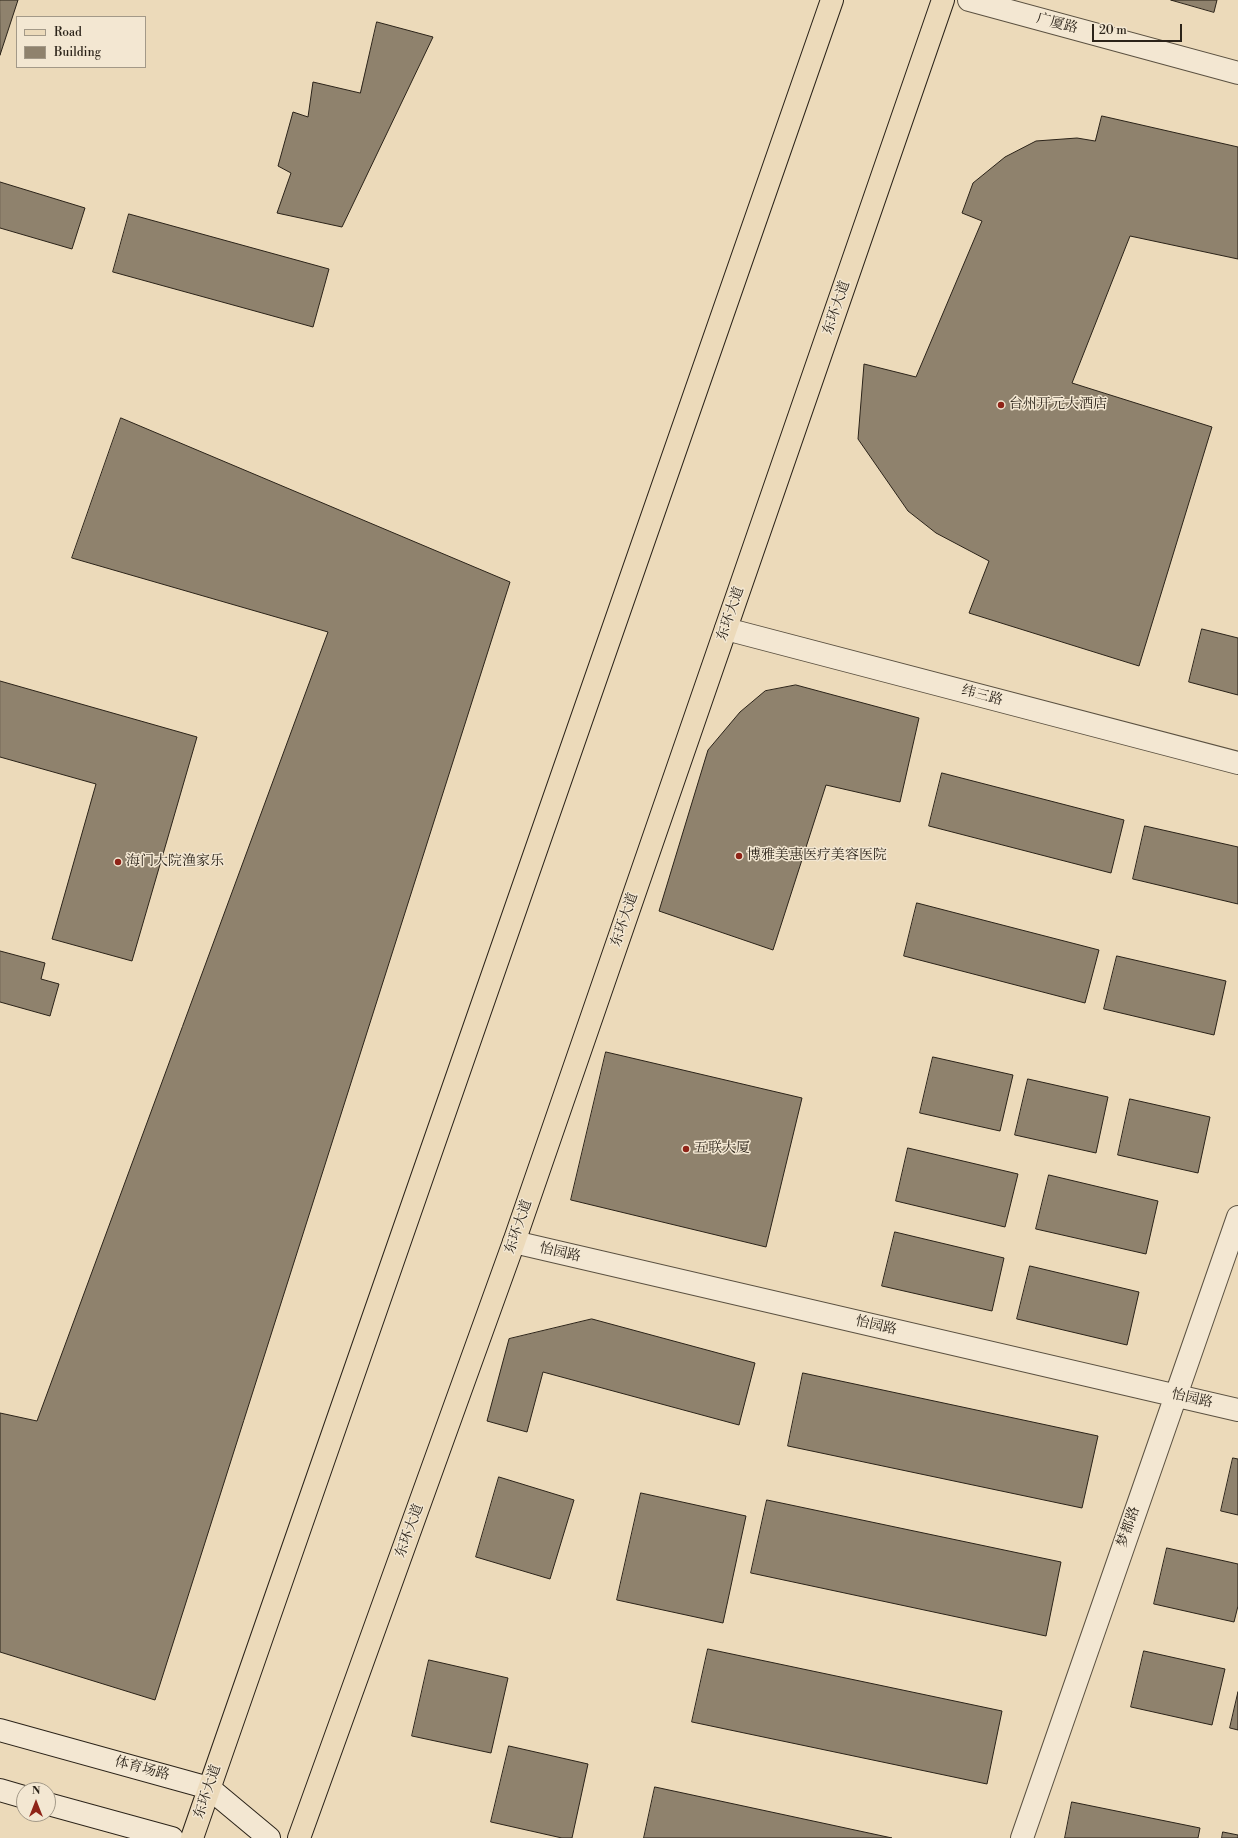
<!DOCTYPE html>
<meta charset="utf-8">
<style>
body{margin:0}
#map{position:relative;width:1238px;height:1838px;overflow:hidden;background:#ecdaba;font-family:"Libre Bodoni",serif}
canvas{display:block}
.legend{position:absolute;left:16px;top:16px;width:130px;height:52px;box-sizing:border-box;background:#f3e7d2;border:1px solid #a39988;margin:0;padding:5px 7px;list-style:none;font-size:12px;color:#2b2319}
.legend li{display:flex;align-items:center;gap:8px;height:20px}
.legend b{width:20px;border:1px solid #a39988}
.north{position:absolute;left:16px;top:1782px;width:40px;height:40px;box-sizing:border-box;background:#f3e7d2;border:1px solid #a39988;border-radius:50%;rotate:0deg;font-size:11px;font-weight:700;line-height:16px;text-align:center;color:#2b2319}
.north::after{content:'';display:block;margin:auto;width:14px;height:18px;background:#8f2418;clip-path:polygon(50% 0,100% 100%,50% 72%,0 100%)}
.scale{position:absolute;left:1092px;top:24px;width:90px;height:18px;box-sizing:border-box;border:2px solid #2b2319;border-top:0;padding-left:5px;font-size:12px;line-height:14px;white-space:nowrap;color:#2b2319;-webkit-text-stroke:3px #f3e7d2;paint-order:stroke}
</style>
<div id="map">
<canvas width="1238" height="1838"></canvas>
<ul class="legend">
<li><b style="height:5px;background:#ecdaba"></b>Road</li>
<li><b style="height:11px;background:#8f826d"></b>Building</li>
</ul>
<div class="north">N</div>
<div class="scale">20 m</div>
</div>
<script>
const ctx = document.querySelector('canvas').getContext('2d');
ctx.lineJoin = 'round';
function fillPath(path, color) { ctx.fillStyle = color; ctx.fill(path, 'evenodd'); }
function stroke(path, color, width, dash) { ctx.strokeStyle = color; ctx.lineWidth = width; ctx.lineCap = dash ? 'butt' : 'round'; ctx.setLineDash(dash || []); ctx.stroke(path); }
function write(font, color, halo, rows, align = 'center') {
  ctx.font = font + ' "Libre Bodoni","Noto Serif SC",serif'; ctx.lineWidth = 3; ctx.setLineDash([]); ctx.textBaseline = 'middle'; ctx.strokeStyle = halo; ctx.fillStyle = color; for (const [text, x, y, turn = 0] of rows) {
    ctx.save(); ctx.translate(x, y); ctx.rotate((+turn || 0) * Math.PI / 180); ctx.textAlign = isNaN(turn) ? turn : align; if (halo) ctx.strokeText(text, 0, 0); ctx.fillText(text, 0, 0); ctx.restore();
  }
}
const building = new Path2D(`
 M 0,0 L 18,0 L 0,55 Z
 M 1171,0 L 1217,0 L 1214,12 Z
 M 377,22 L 433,37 L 342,227 L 277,213 L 291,173 L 278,166 L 293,112 L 308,117 L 313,82 L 360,93 Z
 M 1102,116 L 1238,147 L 1238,259 L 1130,236 L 1072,383 L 1212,427 L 1139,666 L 969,613 L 989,561 L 936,533 L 908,511 L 858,439 L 864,364 L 916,377 L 982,221 L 962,213 L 973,183 L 1005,157 L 1036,141 L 1077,138 L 1095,141 Z
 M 0,182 L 85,208 L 72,249 L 0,228 Z
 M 129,214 L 329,269 L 313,327 L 113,272 Z
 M 121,418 L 510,582 L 155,1700 L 0,1652 L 0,1413 L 37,1421 L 328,632 L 72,558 Z
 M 1202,629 L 1238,638 L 1238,695 L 1189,682 Z
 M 0,681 L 197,737 L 132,961 L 52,939 L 96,784 L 0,757 Z
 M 796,685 L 919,718 L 900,802 L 826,785 L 773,950 L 659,911 L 708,750 L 740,712 L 765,691 Z
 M 942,773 L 1124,820 L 1111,873 L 929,826 Z
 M 1145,826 L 1238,847 L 1238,904 L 1133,879 Z
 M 917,903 L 1099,950 L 1085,1003 L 904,956 Z
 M 0,951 L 45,963 L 41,979 L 59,984 L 50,1016 L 0,1002 Z
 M 1117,956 L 1226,981 L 1214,1035 L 1104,1009 Z
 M 606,1052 L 802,1098 L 766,1247 L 571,1200 Z
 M 933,1057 L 1013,1075 L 1000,1131 L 920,1113 Z
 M 1028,1079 L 1108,1097 L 1096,1153 L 1015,1135 Z
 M 1130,1099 L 1210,1117 L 1198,1173 L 1118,1155 Z
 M 908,1148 L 1018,1174 L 1005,1227 L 896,1201 Z
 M 1049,1175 L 1158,1201 L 1146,1254 L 1036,1229 Z
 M 895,1232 L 1004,1258 L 992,1311 L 882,1286 Z
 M 1030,1266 L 1139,1292 L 1127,1345 L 1017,1319 Z
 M 592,1319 L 755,1363 L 739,1425 L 543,1372 L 527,1432 L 487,1421 L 509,1339 Z
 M 803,1373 L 1098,1436 L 1082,1508 L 788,1446 Z
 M 1233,1458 L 1238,1459 L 1238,1515 L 1221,1511 Z
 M 499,1477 L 574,1500 L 550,1579 L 476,1557 Z
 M 641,1493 L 746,1516 L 723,1623 L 617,1600 Z
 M 767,1500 L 1061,1562 L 1046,1636 L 751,1573 Z
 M 1167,1548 L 1238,1564 L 1238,1606 L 1234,1622 L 1154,1604 Z
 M 708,1649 L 1002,1711 L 987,1784 L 692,1722 Z
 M 1144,1651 L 1225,1669 L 1212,1725 L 1131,1707 Z
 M 429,1660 L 508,1678 L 491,1753 L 412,1736 Z
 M 1238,1692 L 1238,1730 L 1230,1728 Z
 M 509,1746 L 588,1764 L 572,1838 L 562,1838 L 491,1822 Z
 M 655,1787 L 892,1838 L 644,1838 Z
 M 1072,1802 L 1200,1828 L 1198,1838 L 1065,1838 Z
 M 1223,1832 L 1238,1835 L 1238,1838 L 1222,1838 Z`);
fillPath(building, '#8f826d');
stroke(building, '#2b2319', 1);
const minor = new Path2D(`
 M 969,0 L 1238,73
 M 514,1242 L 1238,1410
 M 1022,1838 L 1238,1217`);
const tertiary = new Path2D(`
 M 726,629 L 1238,763`);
const secondary = new Path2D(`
 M 0,1730 L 209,1788 L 269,1838
 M 0,1790 L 24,1797
 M 48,1804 L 172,1838`);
const primary = new Path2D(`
 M 192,1838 L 832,0
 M 299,1838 L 514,1242 L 943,0`);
stroke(minor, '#5b5141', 24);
stroke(tertiary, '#5b5141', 24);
stroke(secondary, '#2b2319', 24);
stroke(primary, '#2b2319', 24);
stroke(minor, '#f3e7d2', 22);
stroke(tertiary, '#f3e7d2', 22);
stroke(secondary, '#f3e7d2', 22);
stroke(primary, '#ecdaba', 22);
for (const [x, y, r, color] of [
 [1001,405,4,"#8f2418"],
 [739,856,4,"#8f2418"],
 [118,862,4,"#8f2418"],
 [686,1149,4,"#8f2418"]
]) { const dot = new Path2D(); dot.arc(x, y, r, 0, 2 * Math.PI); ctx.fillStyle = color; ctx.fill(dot); stroke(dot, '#f3e7d2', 1.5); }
write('14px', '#2b2319', '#f3e7d2', [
 ["广厦路",1057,24,15],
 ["东环大道",837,308,-71],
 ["东环大道",731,614,-71],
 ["纬三路",982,696,15],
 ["东环大道",625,920,-71],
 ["东环大道",519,1227,-71],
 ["怡园路",560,1253,13],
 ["怡园路",876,1326,13],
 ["怡园路",1192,1399,13],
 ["梦都路",1129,1527,-71],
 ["东环大道",410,1531,-70],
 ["体育场路",142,1769,15],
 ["东环大道",208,1792,-71]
]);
write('14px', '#2b2319', '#f3e7d2', [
 ["台州开元大酒店",1009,405],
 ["博雅美惠医疗美容医院",747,856],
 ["海门大院渔家乐",126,862],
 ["五联大厦",694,1149]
], 'left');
</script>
